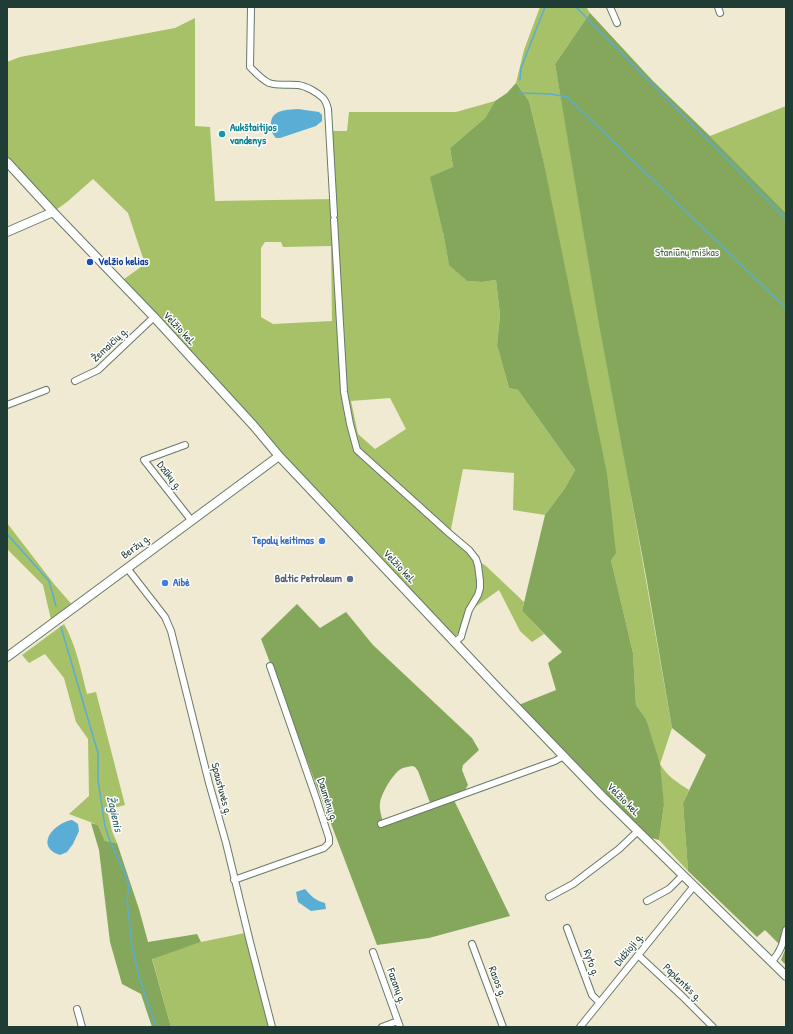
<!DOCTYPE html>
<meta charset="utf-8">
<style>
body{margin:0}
#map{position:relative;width:793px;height:1034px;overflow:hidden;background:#efead1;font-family:"Patrick Hand",sans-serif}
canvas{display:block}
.frame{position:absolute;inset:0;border:8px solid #1f3d34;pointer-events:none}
</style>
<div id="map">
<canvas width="793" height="1034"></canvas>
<div class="frame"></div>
</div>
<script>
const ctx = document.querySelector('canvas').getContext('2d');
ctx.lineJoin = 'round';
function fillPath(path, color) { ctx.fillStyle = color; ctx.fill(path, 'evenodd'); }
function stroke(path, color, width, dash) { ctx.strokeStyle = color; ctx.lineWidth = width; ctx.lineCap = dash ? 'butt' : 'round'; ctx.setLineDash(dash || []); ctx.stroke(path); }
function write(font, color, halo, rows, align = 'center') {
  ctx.font = font + ' "Patrick Hand",sans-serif'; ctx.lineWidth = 3; ctx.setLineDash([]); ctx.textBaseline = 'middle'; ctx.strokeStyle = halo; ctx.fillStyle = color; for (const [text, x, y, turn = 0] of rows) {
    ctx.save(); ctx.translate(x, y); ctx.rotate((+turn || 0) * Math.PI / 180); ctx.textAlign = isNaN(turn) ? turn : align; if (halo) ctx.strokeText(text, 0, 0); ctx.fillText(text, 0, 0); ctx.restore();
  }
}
fillPath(new Path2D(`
 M 540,7 L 586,7 L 590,13 L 555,64 L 672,728 L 660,764 C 667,776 678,783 689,790 L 683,803 L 688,871 L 659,840 L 664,805 L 646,719 L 636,705 L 633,653 L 611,560 L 542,154 L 529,101 L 516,83 L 524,50 Z
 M 195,18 L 195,126 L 210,127 L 215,201 L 333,199 L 329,131 L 347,131 L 349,112 L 456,112 L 495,101 L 485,118 L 450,148 L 453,167 L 443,232 L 449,264 L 467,281 L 482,282 L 496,280 L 500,315 L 497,345 L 509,388 L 518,390 L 575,470 L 565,488 L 545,515 L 513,510 L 514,473 L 463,469 L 450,534 L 476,559 L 486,566 L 524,602 L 522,611 L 544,634 L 532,642 L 520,631 L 499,590 L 465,614 L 461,632 L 455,636 L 455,642 L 120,282 L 145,264 L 128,213 L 93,179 L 67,202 L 53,212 L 7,159 L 7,62 L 20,57 L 175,28 ZM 265,242 L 281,242 L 283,247 L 331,246 L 332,321 L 273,324 L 261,317 L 261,248 ZM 390,398 L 406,429 L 375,449 L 358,434 L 351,401 Z
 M 786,106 L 786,213 L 710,136 Z
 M 7,523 L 54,584 L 74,607 L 52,624 L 43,585 L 7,549 Z
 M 64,624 C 76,645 81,671 87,694 L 96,692 L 125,805 L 107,810 L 112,831 L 117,843 L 105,841 L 98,825 L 69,814 L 89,796 L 88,739 L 76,722 L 64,678 L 45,654 L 29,663 L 22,655 Z
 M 245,933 L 269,1027 L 171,1027 L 152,958 L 201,942 Z`), '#a6c168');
fillPath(new Path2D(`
 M 590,13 L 653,81 L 710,136 L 786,213 L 786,965 L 781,960 L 785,950 L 765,930 L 757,937 L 688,871 L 683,803 L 706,755 L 672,728 L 646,576 L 599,324 L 555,64 Z
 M 516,83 L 529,101 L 542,154 L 607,474 L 616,553 L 611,560 L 633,653 L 636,705 L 646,719 L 660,764 L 664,805 L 659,840 L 643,836 L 516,706 L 556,690 L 548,663 L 562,652 L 522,611 L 545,515 L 565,488 L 575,470 L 518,390 L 509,388 L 497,345 L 500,315 L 496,280 L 482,282 L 467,281 L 449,265 L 443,232 L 430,177 L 453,167 L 450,148 L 485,118 L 495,101 L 507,93 Z
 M 297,604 L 320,628 L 346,612 L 373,645 L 472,738 L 479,750 L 463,765 L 462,770 L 468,785 L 465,790 L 452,796 L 510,916 L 429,938 L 377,945 L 261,639 ZM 412,766 L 415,767 L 418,771 L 432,808 L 384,825 C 382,818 379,810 380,803 C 381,794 394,771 403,768 C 405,767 409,767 412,766 Z
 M 91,823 L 98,825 L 105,841 L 117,843 L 139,909 L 148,942 L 197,934 L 201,942 L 152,959 L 171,1027 L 152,1027 L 141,994 L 122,984 L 110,942 L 104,892 L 99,850 Z`), '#84a75c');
fillPath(new Path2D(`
 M 298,109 L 319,112 L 322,115 L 322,121 L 316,126 L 280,138 L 276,138 C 272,134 270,128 271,123 C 272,109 288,110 298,109 Z
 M 72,820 L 78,824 L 79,831 L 73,844 L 67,852 L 60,855 C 34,846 54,823 72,820 Z
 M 305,889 C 311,896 316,901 325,903 L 326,909 L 311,911 L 298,902 L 296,892 Z`), '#5aadd5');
stroke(new Path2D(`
 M 576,7 L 786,219
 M 520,80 L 521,68 L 523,63 L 545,7
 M 519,92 L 521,93 L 551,94 L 567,97 L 786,308
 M 7,534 L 49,581 L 56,606
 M 61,627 L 98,753 L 98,780 L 105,826 L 110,841 L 123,869 L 129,886 L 127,900 L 132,946 L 139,977 L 156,1027`), '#5aadd5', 1.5);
const minor = new Path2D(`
 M 251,7 L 250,67 C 256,73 261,79 269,83 C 278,86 288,84 298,85 C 306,86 317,92 323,98 C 326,101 327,105 328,109 L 334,215
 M 610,7 L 617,23
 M 718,7 L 720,13
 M 334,220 L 344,392 L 350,424 L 357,450 L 450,534 L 469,550 L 476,559 L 478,565 L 480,581 L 480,588 L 478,595 L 469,610 L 462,633 L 461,637 L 455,642
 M 75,381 L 98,370 L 154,317
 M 7,405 L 46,390
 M 185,445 L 144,460 L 191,520
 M 127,568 L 165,617 L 171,631 L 209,783 L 226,843 L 250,942 L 272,1027
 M 381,824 L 555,761 L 564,756
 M 234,880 L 324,848 L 329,843 L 329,838 L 316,798 L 270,666
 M 549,897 L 573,884 L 619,849 L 638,831
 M 647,901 L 669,889 L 683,875
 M 567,928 L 592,995 L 599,1002
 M 472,944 L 503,1027
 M 373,952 L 400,1027
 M 638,955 L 682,996 L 713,1027
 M 771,962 C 781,952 783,943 786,930
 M 77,1009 L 82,1027
 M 382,1027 L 398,1021
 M 580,1027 L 694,886`);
const major = new Path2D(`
 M 7,162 L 53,212 L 154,317 L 253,425 L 279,456 L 496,686 L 602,796 L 786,976
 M 7,232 L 53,212
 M 7,657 L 279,456`);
stroke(minor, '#687a6b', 8);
stroke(major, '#687a6b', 10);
stroke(minor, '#fff', 6);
stroke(major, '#fff', 8);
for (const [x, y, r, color] of [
 [222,134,4,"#0f9aa8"],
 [90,262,4,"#1a4fb4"],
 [322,541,4,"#3f7fe0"],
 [350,579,4,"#5c6f8a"],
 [165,583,4,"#3f7fe0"]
]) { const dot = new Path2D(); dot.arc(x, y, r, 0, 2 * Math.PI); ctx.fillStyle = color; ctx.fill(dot); stroke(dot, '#fff', 1.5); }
write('bold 11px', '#0d838f', '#fff', [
 ["Aukštaitijos",230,128],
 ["vandenys",230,141]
], 'left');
write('11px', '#486544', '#fff', [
 ["Staniūnų miškas",687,253]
]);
write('bold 11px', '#164399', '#fff', [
 ["Velžio kelias",98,262]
], 'left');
write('11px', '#1f3d34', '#fff', [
 ["Velžio kel.",179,329,47],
 ["Žemaičių g.",110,345,-43],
 ["Dzūkų g.",169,476,52],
 ["Beržų g.",136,547,-37],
 ["Velžio kel.",399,567,47],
 ["Spaustuvės g.",221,789,75],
 ["Daumėnų g.",327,800,72],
 ["Velžio kel.",623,800,45],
 ["Didžioji g.",629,950,-51],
 ["Ryto g.",591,963,70],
 ["Rasos g.",497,982,69],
 ["Paplentės g.",682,983,44],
 ["Fazanų g.",396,986,70]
]);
write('bold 11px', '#366cbe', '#fff', [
 ["Tepalų keitimas",314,541],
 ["Aibė",173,583,"left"]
], 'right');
write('bold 11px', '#4e5e75', '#fff', [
 ["Baltic Petroleum",342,579]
], 'right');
write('italic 12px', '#34646c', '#fff', [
 ["Žagienis",114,814,77]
]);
</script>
